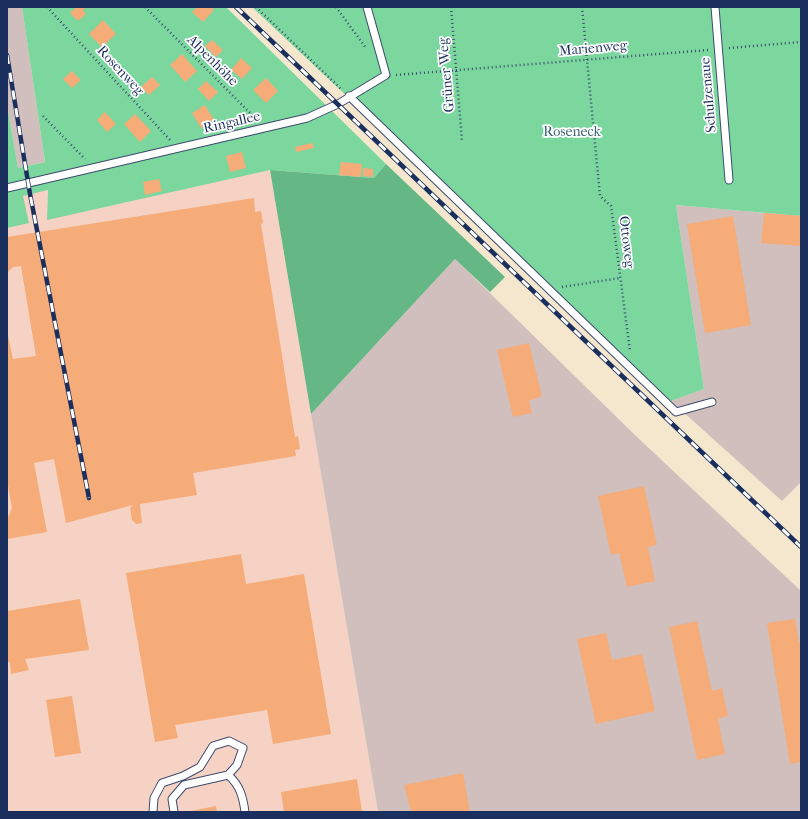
<!DOCTYPE html>
<meta charset="utf-8">
<style>
body{margin:0}
#map{position:relative;width:808px;height:819px;overflow:hidden;background:#f4e7ce;font-family:"IM FELL French Canon",serif}
canvas{display:block}
.frame{position:absolute;inset:0;border:8px solid #1b2f5e;pointer-events:none}
</style>
<div id="map">
<canvas width="808" height="819"></canvas>
<div class="frame"></div>
</div>
<script>
const ctx = document.querySelector('canvas').getContext('2d');
ctx.lineJoin = 'round';
function fillPath(path, color) { ctx.fillStyle = color; ctx.fill(path, 'evenodd'); }
function stroke(path, color, width, dash) { ctx.strokeStyle = color; ctx.lineWidth = width; ctx.lineCap = dash ? 'butt' : 'round'; ctx.setLineDash(dash || []); ctx.stroke(path); }
function write(font, color, halo, rows, align = 'center') {
  ctx.font = font + ' "IM FELL French Canon",serif'; ctx.lineWidth = 3.5; ctx.setLineDash([]); ctx.textBaseline = 'middle'; ctx.strokeStyle = halo; ctx.fillStyle = color; for (const [text, x, y, turn = 0] of rows) {
    ctx.save(); ctx.translate(x, y); ctx.rotate((+turn || 0) * Math.PI / 180); ctx.textAlign = isNaN(turn) ? turn : align; if (halo) ctx.strokeText(text, 0, 0); ctx.fillText(text, 0, 0); ctx.restore();
  }
}
fillPath(new Path2D(`
 M 270,170 L 378,812 L 7,812 L 7,228 L 29,222 L 22,196 L 48,190 L 47,219 Z`), '#f6d2c4');
fillPath(new Path2D(`
 M 7,7 L 22,7 L 45,162 L 18,168 L 7,105 Z
 M 676,205 L 801,216 L 801,482 L 782,501 L 671,401 L 704,389 Z
 M 455,259 L 636,436 L 801,591 L 801,812 L 378,812 L 311,414 Z`), '#d1bfbe');
fillPath(new Path2D(`
 M 22,7 L 226,7 L 386,164 L 374,178 L 270,170 L 47,220 L 48,190 L 23,196 L 29,223 L 7,228 L 7,105 L 18,168 L 45,162 Z
 M 252,7 L 801,7 L 801,216 L 676,205 L 704,389 L 671,401 Z`), '#7cd79e');
fillPath(new Path2D(`
 M 386,164 L 505,277 L 490,292 L 455,259 L 311,414 L 270,170 L 374,178 Z`), '#65b885');
fillPath(new Path2D(`
 M 76,7 L 86,7 L 83,10 L 86,14 L 78,21 L 70,13 Z
 M 197,7 L 211,7 L 214,10 L 203,22 L 192,12 Z
 M 103,20 L 116,34 L 102,47 L 89,34 Z
 M 212,40 L 223,50 L 216,57 L 205,46 Z
 M 182,54 L 197,71 L 185,82 L 170,65 Z
 M 241,58 L 252,68 L 242,79 L 231,70 Z
 M 72,71 L 81,80 L 72,88 L 63,79 Z
 M 152,77 L 160,85 L 149,95 L 141,87 Z
 M 266,78 L 278,91 L 266,103 L 253,90 Z
 M 206,81 L 218,92 L 209,101 L 198,89 Z
 M 205,105 L 214,120 L 201,128 L 192,113 Z
 M 105,112 L 116,124 L 107,132 L 97,120 Z
 M 135,114 L 151,131 L 140,142 L 124,124 Z
 M 312,143 L 314,148 L 296,152 L 295,147 Z
 M 242,152 L 246,168 L 230,172 L 226,156 Z
 M 341,162 L 362,164 L 361,177 L 339,175 Z
 M 363,168 L 373,169 L 373,177 L 363,176 Z
 M 159,179 L 162,191 L 145,195 L 143,182 Z
 M 254,198 L 255,212 L 261,211 L 263,223 L 261,224 L 295,437 L 298,436 L 300,449 L 295,450 L 296,456 L 193,473 L 197,495 L 140,504 L 142,523 L 136,524 L 132,520 L 130,508 L 133,505 L 66,523 L 54,459 L 34,463 L 47,532 L 7,539 L 7,520 L 12,508 L 7,480 L 7,331 L 13,359 L 36,356 L 21,266 L 13,267 L 7,273 L 7,237 Z
 M 764,213 L 801,216 L 801,246 L 761,243 Z
 M 733,216 L 751,325 L 705,333 L 687,224 Z
 M 529,343 L 542,396 L 529,401 L 532,413 L 513,417 L 497,350 Z
 M 644,486 L 657,545 L 648,547 L 655,581 L 627,587 L 619,553 L 611,555 L 598,496 Z
 M 241,554 L 246,584 L 304,574 L 331,734 L 273,744 L 267,710 L 175,725 L 178,738 L 155,742 L 126,573 Z
 M 80,599 L 89,650 L 25,659 L 29,670 L 11,674 L 10,662 L 7,662 L 7,611 Z
 M 795,619 L 799,642 L 801,642 L 801,762 L 790,764 L 767,623 Z
 M 697,621 L 712,691 L 722,688 L 728,716 L 718,719 L 725,754 L 697,760 L 669,627 Z
 M 606,633 L 612,660 L 642,654 L 655,711 L 596,724 L 577,639 Z
 M 72,696 L 81,753 L 55,757 L 46,700 Z
 M 463,773 L 470,812 L 411,812 L 404,785 Z
 M 357,779 L 362,812 L 284,812 L 281,792 Z
 M 216,806 L 217,812 L 191,812 L 191,811 Z`), '#f5ac78');
const lane = new Path2D(`
 M 715,7 L 729,180
 M 349,96 L 676,412 L 712,402
 M 7,188 L 307,118 L 338,104 L 386,75 L 367,7
 M 228,775 C 240,785 243,797 245,812
 M 153,812 L 154,798 L 162,783 L 183,776 L 200,767 L 213,746 L 229,741 L 243,748 L 237,765 L 228,775 L 184,785 L 172,799 L 174,812`);
stroke(lane, '#3c4b6f', 9);
stroke(new Path2D(`
 M 47,7 L 170,140
 M 145,7 L 255,118
 M 256,7 L 341,89
 M 336,7 L 366,48
 M 451,7 L 462,141
 M 582,7 L 600,196 L 611,206 L 630,351
 M 729,48 L 801,42
 M 396,75 L 708,50
 M 43,116 L 85,159
 M 562,287 L 620,278`), '#3c4b6f', 2.5, [1, 3]);
stroke(lane, '#fff', 7);
const rail = new Path2D(`
 M 236,7 L 801,547
 M 7,55 L 30,194 L 89,498`);
stroke(rail, '#1b2f5e', 4.5);
stroke(rail, '#fff', 3, [9]);
write('14px', '#1b2f5e', '#fff', [
 ["Marienweg",593,49,-5],
 ["Alpenhöhe",212,61,45],
 ["Rosenweg",120,71,47],
 ["Grüner Weg",447,75,-95],
 ["Schulzenaue",709,95,-95],
 ["Ringallee",232,123,-13],
 ["Ottoweg",626,242,83]
]);
write('14px', '#386171', '#fff', [
 ["Roseneck",572,133]
]);
</script>
